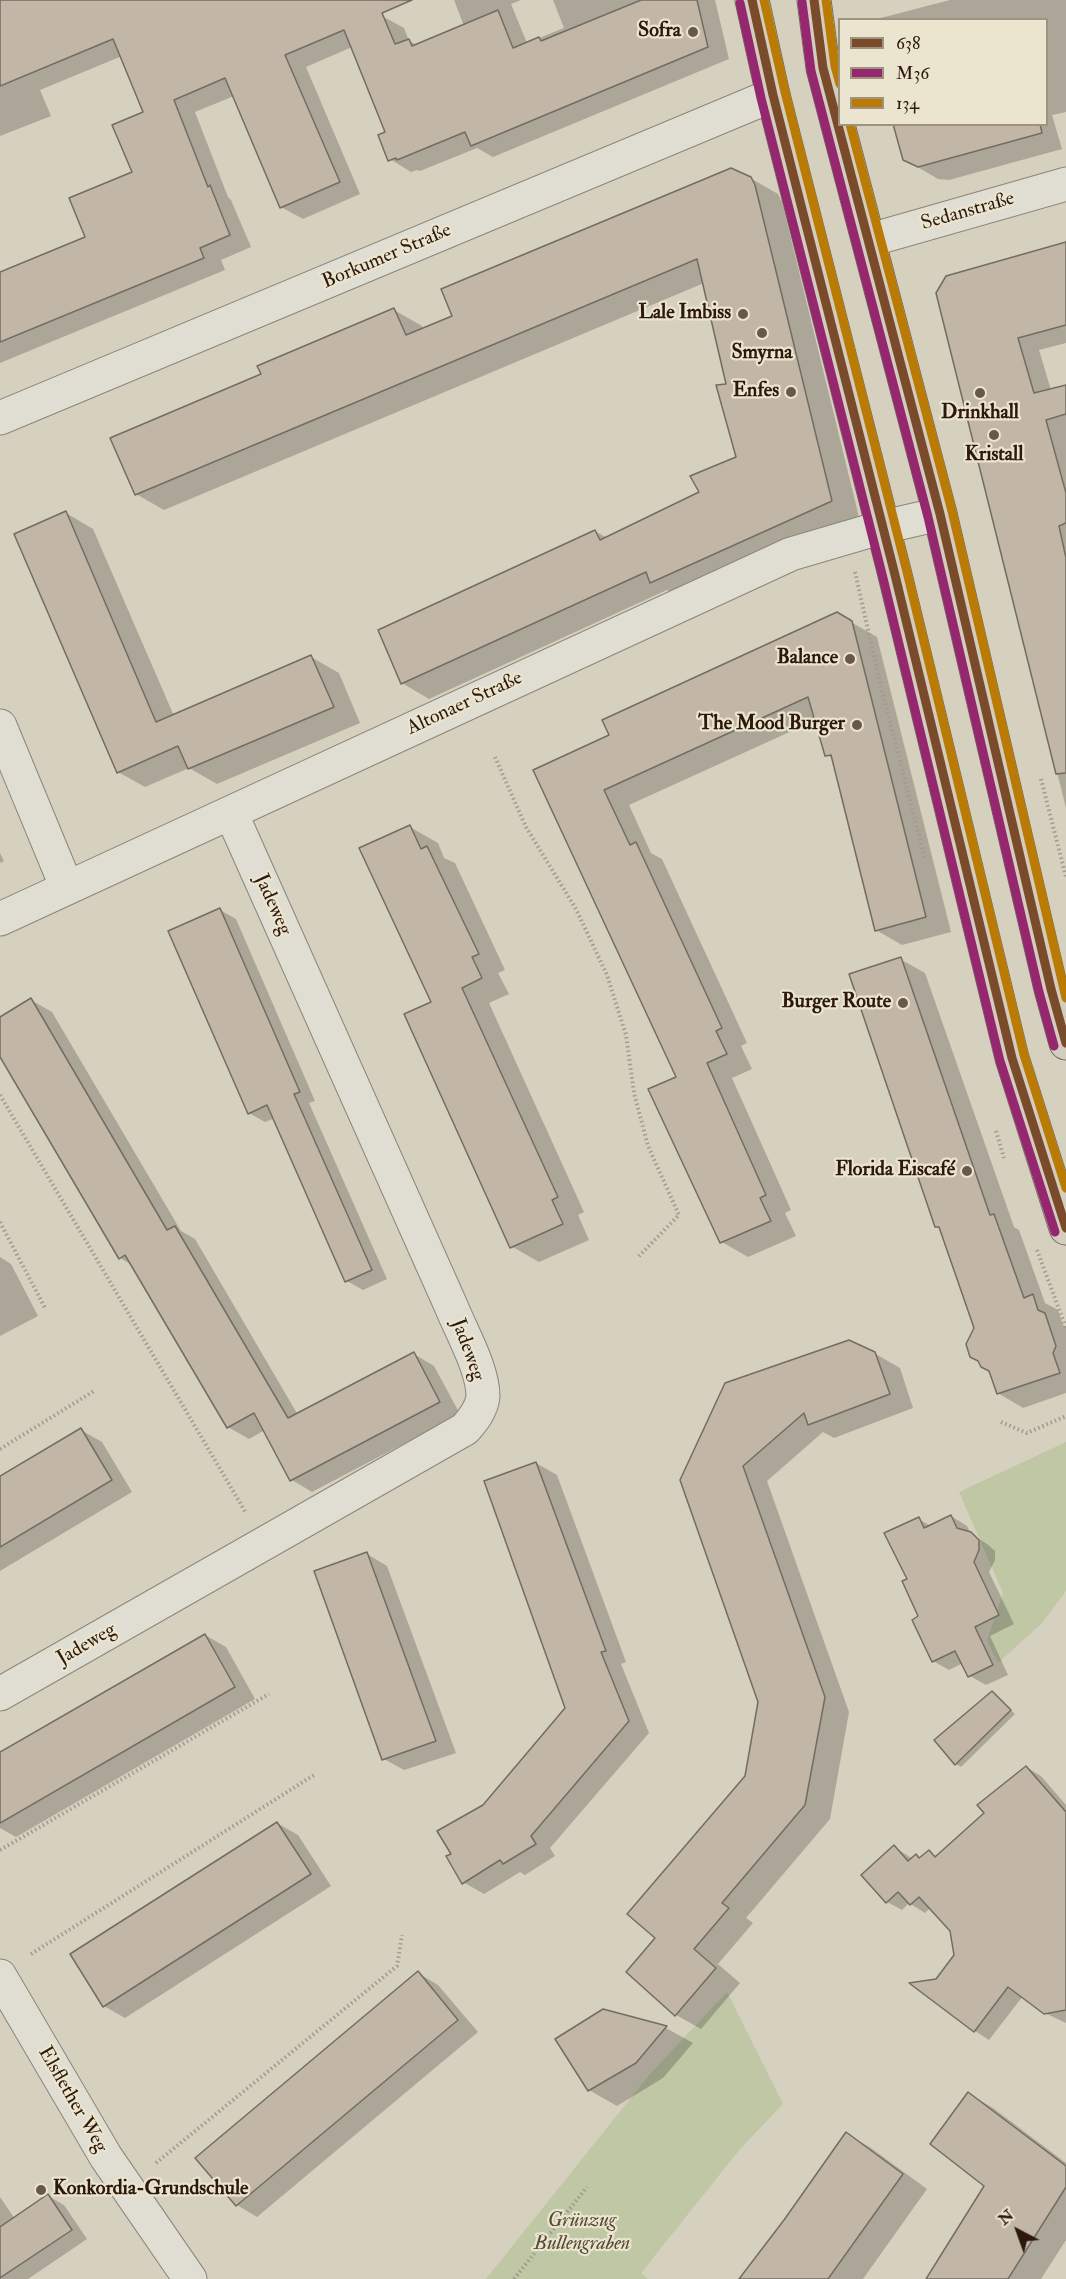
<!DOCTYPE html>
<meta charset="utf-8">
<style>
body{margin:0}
#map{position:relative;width:1066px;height:2279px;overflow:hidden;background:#d6d0be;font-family:"IM FELL Double Pica",serif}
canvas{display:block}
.legend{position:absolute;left:838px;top:18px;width:210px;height:108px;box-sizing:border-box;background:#ebe4ce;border:2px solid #9f9280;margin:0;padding:8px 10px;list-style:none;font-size:18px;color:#2c180c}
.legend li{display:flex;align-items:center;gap:12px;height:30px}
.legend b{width:30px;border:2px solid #9f9280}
.north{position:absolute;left:988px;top:2201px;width:60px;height:60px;-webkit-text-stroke:4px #ebe4ce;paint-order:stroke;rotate:319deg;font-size:16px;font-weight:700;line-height:24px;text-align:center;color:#2c180c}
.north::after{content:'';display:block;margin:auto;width:21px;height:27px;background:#2c180c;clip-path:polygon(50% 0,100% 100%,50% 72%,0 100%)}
</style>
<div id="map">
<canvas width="1066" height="2279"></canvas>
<ul class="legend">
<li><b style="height:8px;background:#7a4b2a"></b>638</li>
<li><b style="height:8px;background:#95276e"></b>M36</li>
<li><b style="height:8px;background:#ba7b04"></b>134</li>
</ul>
<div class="north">N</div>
</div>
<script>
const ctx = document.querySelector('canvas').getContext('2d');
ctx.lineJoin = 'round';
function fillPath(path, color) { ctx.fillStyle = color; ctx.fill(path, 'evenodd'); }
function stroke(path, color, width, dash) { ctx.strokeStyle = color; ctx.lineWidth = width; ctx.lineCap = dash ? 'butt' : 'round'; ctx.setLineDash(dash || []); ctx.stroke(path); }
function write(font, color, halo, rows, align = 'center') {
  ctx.font = font + ' "IM FELL Double Pica",serif'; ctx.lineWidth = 4.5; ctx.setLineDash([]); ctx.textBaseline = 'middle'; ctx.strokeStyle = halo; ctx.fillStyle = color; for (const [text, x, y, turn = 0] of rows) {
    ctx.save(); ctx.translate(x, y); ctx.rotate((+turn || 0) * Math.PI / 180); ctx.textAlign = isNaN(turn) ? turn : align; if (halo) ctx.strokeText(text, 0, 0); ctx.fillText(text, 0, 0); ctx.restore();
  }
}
fillPath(new Path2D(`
 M 1066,1442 L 1066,1591 L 1042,1623 L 998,1663 L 987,1640 L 1003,1593 L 959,1492 Z
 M 727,1992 L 783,2104 L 740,2149 L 641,2273 L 648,2279 L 486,2279 L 650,2074 Z`), '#bfc7a5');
fillPath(new Path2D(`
 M 0,0 L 367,0 L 382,16 L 404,28 L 409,41 L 417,45 L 464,26 L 454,0 L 521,0 L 511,4 L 527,43 L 564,28 L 553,0 L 715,0 L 729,59 L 493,157 L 477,148 L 420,171 L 417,170 L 411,172 L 390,159 L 387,133 L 352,47 L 306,67 L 360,194 L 303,219 L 281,207 L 234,96 L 195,112 L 228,197 L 231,200 L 251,247 L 221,260 L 225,270 L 0,363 L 0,274 L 87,238 L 134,173 L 145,113 L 122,56 L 40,90 L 51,116 L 0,136 Z
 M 950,0 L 1066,0 L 1066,112 L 1052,115 L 1062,149 L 949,180 L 938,179 L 904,159 L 895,124 L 1046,124 L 1046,20 L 873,20 Z
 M 750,178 L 778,194 L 782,202 L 859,517 L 679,597 L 667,590 L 429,699 L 402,683 L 595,531 L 607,538 L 701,493 L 737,458 L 728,385 L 704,283 L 164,510 L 136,494 L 263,375 L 394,310 L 422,326 L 423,330 Z
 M 1066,245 L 1066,343 L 1039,350 L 1051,390 L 1066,386 L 1066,808 L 937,294 Z
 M 66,513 L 93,529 L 174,716 L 311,657 L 339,673 L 360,723 L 217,784 L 189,768 L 145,787 L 118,772 Z
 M 837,614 L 877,637 L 951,932 L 902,945 L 876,930 L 834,759 L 827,755 L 816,720 L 629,805 L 651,853 L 662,859 L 747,1043 L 741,1046 L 752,1069 L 732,1078 L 791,1210 L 785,1213 L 796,1236 L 748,1257 L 722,1242 L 678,1078 L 535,771 L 611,736 Z
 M 410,827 L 438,843 L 444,858 L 455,863 L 505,970 L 498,973 L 509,994 L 489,1003 L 584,1212 L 578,1215 L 589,1240 L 539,1262 L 511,1246 L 433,1003 Z
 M 0,853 L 4,861 L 0,863 Z
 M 220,910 L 236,919 L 315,1101 L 309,1103 L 387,1279 L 363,1290 L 347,1281 L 275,1118 L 265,1122 L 249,1113 Z
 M 900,959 L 925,973 L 1014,1227 L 1019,1230 L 1045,1303 L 1058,1310 L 1063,1325 L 1066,1327 L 1066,1393 L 1023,1408 L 998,1393 L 941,1230 L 936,1226 Z
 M 31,1000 L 52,1012 L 181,1231 L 195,1239 L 298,1415 L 414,1354 L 434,1366 L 460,1414 L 312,1492 L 292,1480 L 265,1430 L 249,1439 L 228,1427 L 134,1266 L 120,1258 L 0,1054 L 0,1019 Z
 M 0,1257 L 11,1264 L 38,1316 L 0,1336 Z
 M 874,1353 L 900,1368 L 913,1408 L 834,1438 L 823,1432 L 767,1481 L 849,1712 L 830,1819 L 746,1918 L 753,1923 L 718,1964 L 740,1983 L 701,2029 L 676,2015 L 628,1972 L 658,1938 L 746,1777 L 760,1702 L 681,1480 Z
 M 81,1430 L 102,1442 L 132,1492 L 0,1571 L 0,1478 Z
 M 536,1463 L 557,1475 L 626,1662 L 621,1664 L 649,1733 L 550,1848 L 555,1856 L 525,1875 L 520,1872 L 484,1894 L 463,1882 L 453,1855 L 484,1806 L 567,1709 Z
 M 951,1516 L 967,1526 L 971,1534 L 987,1544 L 995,1551 L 995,1560 L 989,1572 L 1014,1624 L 990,1636 L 1008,1675 L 986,1685 L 970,1676 L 963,1663 L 949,1670 L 933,1661 L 909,1580 L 918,1519 L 931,1526 Z
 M 367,1554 L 387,1566 L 456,1753 L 404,1770 L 384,1759 Z
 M 205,1635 L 226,1647 L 255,1699 L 16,1837 L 0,1828 L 0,1753 Z
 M 993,1693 L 1015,1714 L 961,1767 L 956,1764 L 936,1740 Z
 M 1026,1767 L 1041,1776 L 1066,1805 L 1066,2023 L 1045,2013 L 1023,1996 L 989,2040 L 975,2031 L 937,1980 L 955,1955 L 951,1931 L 930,1908 L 925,1913 L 909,1903 L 902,1910 L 887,1902 L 894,1847 L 913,1859 L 917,1856 L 921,1859 L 929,1852 L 938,1857 L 986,1813 Z
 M 277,1823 L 298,1835 L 331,1886 L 125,2018 L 104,2006 Z
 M 418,1973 L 438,1985 L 478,2032 L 257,2217 L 237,2205 Z
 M 603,2011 L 666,2028 L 693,2043 L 663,2078 L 617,2106 L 589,2090 Z
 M 969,2094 L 993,2108 L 1066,2163 L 1066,2240 L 1041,2279 L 928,2279 L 986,2186 Z
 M 847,2134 L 871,2148 L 927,2189 L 863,2279 L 741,2279 Z
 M 48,2196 L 64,2205 L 87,2239 L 28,2279 L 0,2279 L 0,2197 L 15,2219 Z`), '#0003');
const building = new Path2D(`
 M 0,0 L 412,0 L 382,13 L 395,44 L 409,39 L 412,46 L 498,10 L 513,48 L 539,37 L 541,41 L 641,0 L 697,0 L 708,47 L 471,146 L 465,132 L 397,160 L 396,158 L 388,161 L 378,135 L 385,132 L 344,30 L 285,55 L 340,182 L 280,208 L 225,78 L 174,100 L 208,187 L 210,185 L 230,235 L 200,248 L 204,258 L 0,342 L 0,272 L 85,237 L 69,198 L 132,172 L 112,125 L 143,112 L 113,39 L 0,86 Z
 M 893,124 L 1040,124 L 1042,133 L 918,167 L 903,160 Z
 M 731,168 L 751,177 L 755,185 L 832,501 L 650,583 L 646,572 L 401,684 L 378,630 L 595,530 L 600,540 L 699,492 L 690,476 L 736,457 L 716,385 L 726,384 L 697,259 L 135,495 L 110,438 L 261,374 L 257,366 L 394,308 L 406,335 L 452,316 L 441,289 Z
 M 1066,242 L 1066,325 L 1018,338 L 1034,393 L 1066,385 L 1066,414 L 1046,420 L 1066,493 L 1066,523 L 1059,526 L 1066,558 L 1066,773 L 1056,774 L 936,293 L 946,276 Z
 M 66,511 L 156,722 L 311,655 L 334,707 L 188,769 L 178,746 L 117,773 L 14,534 Z
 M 837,612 L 852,621 L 926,917 L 875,931 L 831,755 L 825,756 L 808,697 L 604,790 L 630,845 L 636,842 L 722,1028 L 716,1031 L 727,1054 L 707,1063 L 766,1195 L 760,1198 L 771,1221 L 720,1243 L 648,1089 L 676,1077 L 533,770 L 609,735 L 602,720 Z
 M 410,825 L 421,849 L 427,846 L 479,954 L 472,957 L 482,978 L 462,988 L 558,1197 L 552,1200 L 563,1224 L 510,1248 L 404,1014 L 431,1002 L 359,848 Z
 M 220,908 L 300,1092 L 294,1094 L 372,1270 L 345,1282 L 267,1105 L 248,1114 L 168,931 Z
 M 901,957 L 990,1215 L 994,1214 L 1024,1298 L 1033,1294 L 1038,1310 L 1045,1313 L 1056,1346 L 1053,1353 L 1060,1373 L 997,1394 L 989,1371 L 981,1367 L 978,1361 L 970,1357 L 966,1344 L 974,1328 L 939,1227 L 935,1227 L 849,974 Z
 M 31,998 L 167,1230 L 175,1226 L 288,1418 L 414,1352 L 440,1402 L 290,1481 L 254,1413 L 227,1428 L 125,1255 L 119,1259 L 0,1057 L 0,1017 Z
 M 849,1340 L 875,1352 L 890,1394 L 808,1425 L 804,1413 L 743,1466 L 825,1697 L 805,1805 L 722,1903 L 729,1908 L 694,1949 L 716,1968 L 675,2016 L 626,1972 L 655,1938 L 627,1914 L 745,1776 L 758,1702 L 680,1480 L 725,1383 Z
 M 81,1428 L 112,1480 L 0,1547 L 0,1476 Z
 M 536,1462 L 606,1651 L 601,1652 L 629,1721 L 531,1836 L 536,1844 L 503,1864 L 500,1860 L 462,1884 L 446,1856 L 451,1854 L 437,1831 L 483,1805 L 565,1708 L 484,1481 Z
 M 951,1515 L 957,1528 L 971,1532 L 979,1540 L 979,1550 L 974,1562 L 999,1615 L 975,1627 L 993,1665 L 968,1677 L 955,1651 L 932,1662 L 912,1620 L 918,1616 L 902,1581 L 907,1579 L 884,1533 L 919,1517 L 924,1528 Z
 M 367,1552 L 436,1741 L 382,1760 L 314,1571 Z
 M 205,1634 L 235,1687 L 0,1823 L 0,1752 Z
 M 992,1691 L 1011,1710 L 955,1765 L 934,1740 Z
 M 1026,1766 L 1066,1812 L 1066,2010 L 1044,2014 L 1008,1987 L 974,2032 L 909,1983 L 936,1979 L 954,1955 L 950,1931 L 919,1897 L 910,1905 L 898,1892 L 886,1903 L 861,1875 L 894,1845 L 908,1861 L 916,1854 L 919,1858 L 929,1850 L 935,1857 L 984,1813 L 977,1805 Z
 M 277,1822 L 311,1874 L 103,2007 L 70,1954 Z
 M 418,1971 L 458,2020 L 236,2206 L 195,2158 Z
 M 603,2009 L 667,2026 L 636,2063 L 588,2091 L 555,2039 Z
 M 968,2092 L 1066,2166 L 1066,2187 L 1008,2279 L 926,2279 L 984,2186 L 930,2144 Z
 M 846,2132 L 903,2174 L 828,2279 L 739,2279 L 784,2220 Z
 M 48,2194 L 72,2230 L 0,2278 L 0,2227 Z`);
fillPath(building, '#c2b7a7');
stroke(building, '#736c62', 1.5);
const minor = new Path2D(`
 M 870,240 L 1066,184
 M 0,418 L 773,95
 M 0,726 L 67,888
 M 0,919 L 791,554 L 883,527 L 940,514
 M 0,1694 L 465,1429 C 473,1420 482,1409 483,1396 C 483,1369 461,1331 451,1306 L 231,813
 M 0,1976 L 106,2157 L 190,2279`);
const major = new Path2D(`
 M 752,0 L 773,95 L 895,575 L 1012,1058 L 1066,1228
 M 814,0 L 823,68 L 940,514 L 1051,989 L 1066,1043`);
stroke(minor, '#8b8579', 35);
stroke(major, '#736c62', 35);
stroke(new Path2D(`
 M 855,572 L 881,687 L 925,859
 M 495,757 L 526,827 L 576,909 L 607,975 L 626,1035 L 634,1093 L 648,1146 L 679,1215 L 638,1257
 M 1041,779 L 1066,877
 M 0,1095 L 246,1513
 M 996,1131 L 1004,1158
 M 0,1222 L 45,1308
 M 1037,1250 L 1066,1328
 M 1001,1422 L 1027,1433 L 1066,1416
 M 0,1449 L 94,1391
 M 0,1850 L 269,1694
 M 31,1954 L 314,1775
 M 156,2163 L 397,1966 L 402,1935
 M 514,2279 L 587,2187`), '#9f9a92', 4, [1.5, 3]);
stroke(minor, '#e0ddd3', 33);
stroke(major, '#d4cdbf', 33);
stroke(new Path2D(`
 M 752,0 L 773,95 L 895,575 L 1012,1058 L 1066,1228
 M 814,0 L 823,68 L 940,514 L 1051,989 L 1066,1043`), '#7a4b2a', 9);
stroke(new Path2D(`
 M 802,2 L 811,71 L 928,517 L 1039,992 L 1054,1046
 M 740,3 L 761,98 L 883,578 L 1000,1061 L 1055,1232`), '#95276e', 9);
stroke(new Path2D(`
 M 764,0 L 785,92 L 907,572 L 1024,1055 L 1066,1188
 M 826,0 L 835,66 L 840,84
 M 850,124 L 952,511 L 1066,998`), '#ba7b04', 9);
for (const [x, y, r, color] of [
 [693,32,6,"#68584a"],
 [743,314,6,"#68584a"],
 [762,333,6,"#68584a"],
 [791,392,6,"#68584a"],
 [980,393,6,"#68584a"],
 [994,435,6,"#68584a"],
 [850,659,6,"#68584a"],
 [857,725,6,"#68584a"],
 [903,1003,6,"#68584a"],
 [967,1171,6,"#68584a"],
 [41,2190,6,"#68584a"]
]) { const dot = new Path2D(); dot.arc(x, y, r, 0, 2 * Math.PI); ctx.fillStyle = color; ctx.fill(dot); stroke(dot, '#ebe4ce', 2); }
write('bold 20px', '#2c180c', '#ebe4ce', [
 ["Sofra",681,32],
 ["Lale Imbiss",731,314],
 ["Smyrna",762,354,"center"],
 ["Enfes",779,392],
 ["Drinkhall",980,414,"center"],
 ["Kristall",994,456,"center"],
 ["Balance",838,659],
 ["The Mood Burger",845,725],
 ["Burger Route",891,1003],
 ["Florida Eiscafé",955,1171],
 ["Konkordia-Grundschule",53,2190,"left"]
], 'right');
write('20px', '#2c180c', '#ebe4ce', [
 ["Sedanstraße",968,212,-16],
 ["Borkumer Straße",387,257,-23],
 ["Altonaer Straße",465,704,-25],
 ["Jadeweg",272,905,66],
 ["Jadeweg",467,1350,70],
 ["Jadeweg",87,1645,-30],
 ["Elsflether Weg",72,2100,60]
]);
write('italic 20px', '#534a34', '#ebe4ce', [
 ["Grünzug",582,2222],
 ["Bullengraben",582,2245]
]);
</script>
